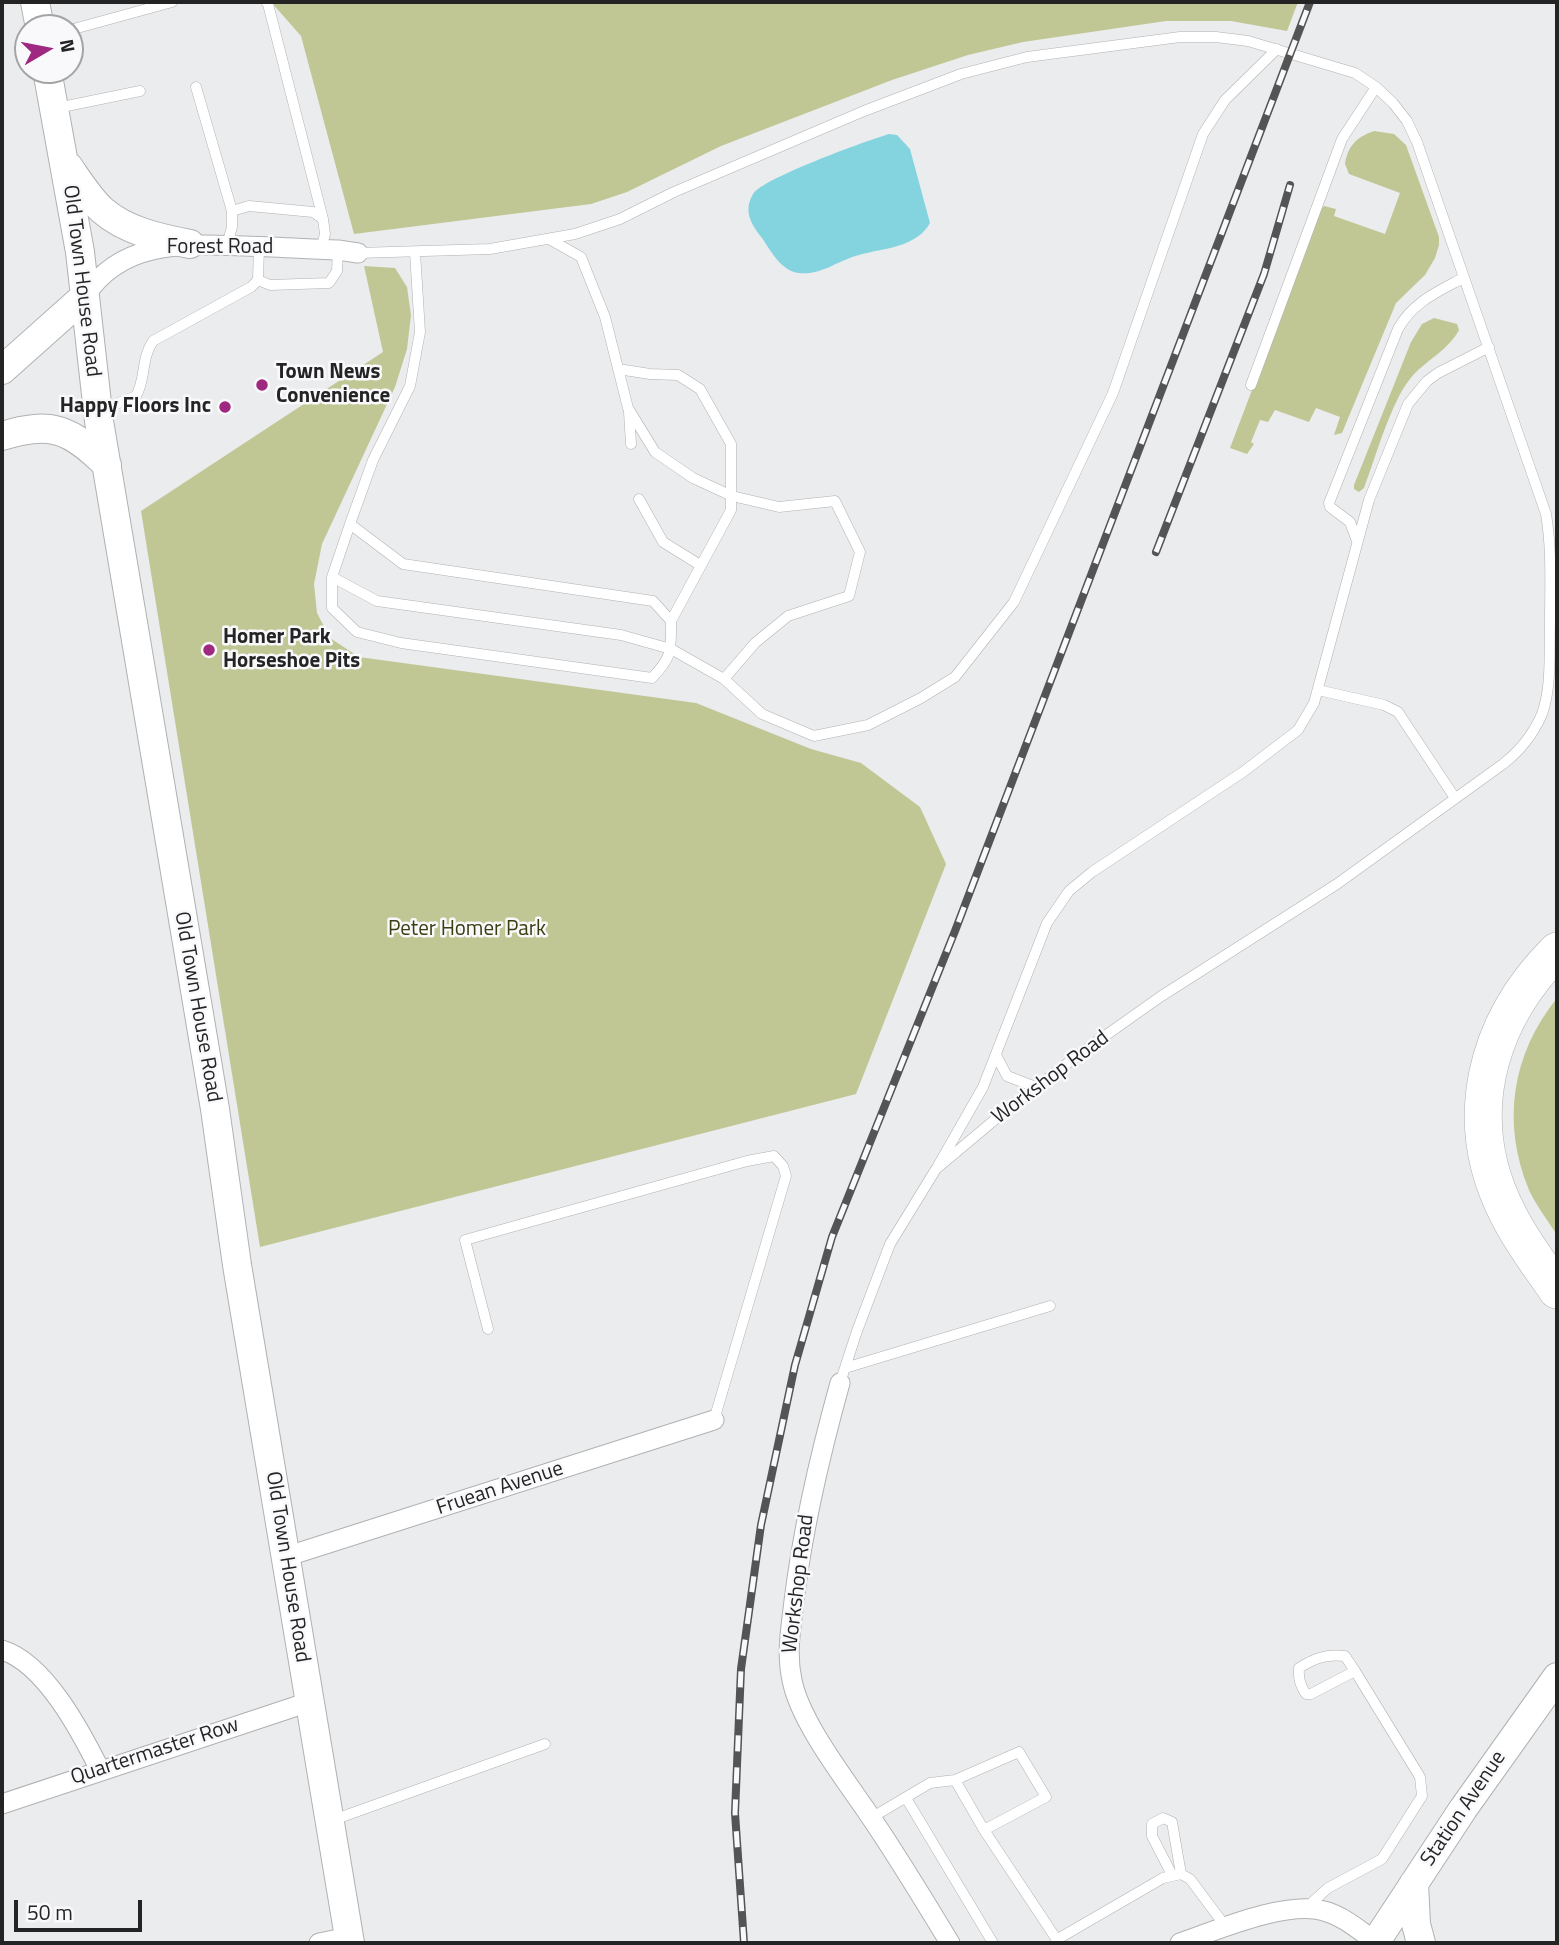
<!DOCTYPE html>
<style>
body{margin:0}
#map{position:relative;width:1559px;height:1945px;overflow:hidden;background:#ebecee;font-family:"Titillium Web",sans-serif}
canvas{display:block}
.frame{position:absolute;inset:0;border:4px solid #242425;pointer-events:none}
.north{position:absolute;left:14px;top:14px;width:70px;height:70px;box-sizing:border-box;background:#f9f9fb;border:2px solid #a4a4a5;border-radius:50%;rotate:80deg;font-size:19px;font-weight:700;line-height:28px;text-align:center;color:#242425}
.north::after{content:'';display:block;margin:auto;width:24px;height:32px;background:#9f2881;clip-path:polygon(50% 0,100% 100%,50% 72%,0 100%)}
.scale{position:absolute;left:14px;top:1900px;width:128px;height:32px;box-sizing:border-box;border:4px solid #242425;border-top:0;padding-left:9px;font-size:21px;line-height:24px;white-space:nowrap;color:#242425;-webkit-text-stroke:5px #f9f9fb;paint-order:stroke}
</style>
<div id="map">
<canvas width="1559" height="1945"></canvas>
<div class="frame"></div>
<div class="north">N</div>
<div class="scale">50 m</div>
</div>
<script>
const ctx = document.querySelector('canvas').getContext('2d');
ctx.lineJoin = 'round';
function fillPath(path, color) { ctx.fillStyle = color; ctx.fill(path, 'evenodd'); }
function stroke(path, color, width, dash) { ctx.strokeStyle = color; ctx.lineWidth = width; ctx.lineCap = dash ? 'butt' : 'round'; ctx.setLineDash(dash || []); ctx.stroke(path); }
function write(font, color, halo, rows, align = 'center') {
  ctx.font = font + ' "Titillium Web",sans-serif'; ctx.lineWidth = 5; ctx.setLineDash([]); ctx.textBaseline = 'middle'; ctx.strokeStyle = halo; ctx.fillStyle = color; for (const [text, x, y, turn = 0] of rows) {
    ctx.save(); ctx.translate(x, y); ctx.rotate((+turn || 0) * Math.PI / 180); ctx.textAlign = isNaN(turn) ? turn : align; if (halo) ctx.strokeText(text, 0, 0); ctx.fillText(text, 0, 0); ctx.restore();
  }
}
fillPath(new Path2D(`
 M 271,2 L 1298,2 L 1287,31 L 1231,21 L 1166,21 L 1023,42 L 968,55 L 892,80 L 721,146 L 627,192 L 591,204 L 354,234 L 301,36 Z
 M 1374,131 L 1394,134 L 1406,145 L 1439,237 L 1439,245 L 1435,258 L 1425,275 L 1396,303 L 1342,433 L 1334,435 L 1340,417 L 1316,408 L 1309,422 L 1275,410 L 1268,422 L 1260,420 L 1251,442 L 1254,444 L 1247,454 L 1230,448 L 1320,211 L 1324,206 L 1336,209 L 1334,216 L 1385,234 L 1400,193 L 1349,174 L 1345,164 C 1348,145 1357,137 1374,131 Z
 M 364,266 L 395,268 L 407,287 L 411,315 L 407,349 L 395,387 L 322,544 L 314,584 L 317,613 L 330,638 L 359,657 L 696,703 L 811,749 L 861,763 L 920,807 L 946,864 L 856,1094 L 260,1247 L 141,511 L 383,352 Z
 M 1434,318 L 1457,324 L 1459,330 C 1447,352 1425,360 1410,379 C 1391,402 1375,459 1364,488 L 1359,492 L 1354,489 L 1354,485 L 1411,342 L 1422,324 Z
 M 1557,998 L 1557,1235 C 1548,1221 1536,1205 1529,1190 C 1501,1122 1512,1054 1557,998 Z`), '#c0c795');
fillPath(new Path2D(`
 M 889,134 L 897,135 L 910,149 L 930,223 C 916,248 883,248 859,255 C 839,260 820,276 799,273 C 781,271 771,251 762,238 C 751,224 743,211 753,194 C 763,178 866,141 889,134 Z`), '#84d4e0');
const lane = new Path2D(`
 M 266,2 L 268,4 L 323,219
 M 70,30 L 172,2
 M 196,87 L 232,211 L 232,227 L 227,245
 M 57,108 L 140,91
 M 232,211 L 249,206 L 313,212 L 323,219 L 325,234 L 321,249
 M 549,239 L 581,257 L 605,317 L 628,408 L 655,452 L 693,478 L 732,496 L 779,507 L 835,501 L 860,552 L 849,596 L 788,616 L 755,643 L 724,679
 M 358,253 L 490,249 L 575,234 L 620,219 L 674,192 L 864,111 L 961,74 L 1027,57 L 1180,37 L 1216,37 L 1248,41 L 1355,73 L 1376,87 L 1393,103 L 1407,121 L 1417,142 L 1546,514 C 1552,550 1550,586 1550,622 C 1549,651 1552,686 1542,714 C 1533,735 1521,750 1503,764 L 1337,884 L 1160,997 L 1085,1050 L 1010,1107 L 936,1169 L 890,1244 L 857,1331 L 840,1383
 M 258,280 L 270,285 L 329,283 L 337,271 L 338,250
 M 618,369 L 650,374 L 678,375 L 700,389 L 731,444 L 731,510 L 671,621
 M 1251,385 L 1342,139 L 1376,87
 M 101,410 L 136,396 C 146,379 141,358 153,341 L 251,287 L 258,280 L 259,247
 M 629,412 L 631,444
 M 639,499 L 663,542 L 700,565
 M 350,524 L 403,564 L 653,601 L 671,621 C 671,650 673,656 652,678 L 401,643 L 357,632 L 332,608 L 332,577 L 350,524 L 373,460 L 410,386 L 420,332 L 415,252
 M 1357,541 L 1350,522 L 1330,507 L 1329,503 L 1398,329 C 1413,302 1437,292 1463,278
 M 332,577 L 377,601 L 621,635 L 671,649 L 724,679 L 762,714 L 814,736 L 868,725 L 921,698 L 955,677 L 1014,602 L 1113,393 L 1203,134 L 1225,100 L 1277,49
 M 1318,690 L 1384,705 L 1398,712 L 1455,798
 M 996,1055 L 1007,1076 L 1038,1088
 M 938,1166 L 983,1087 L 1047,923 L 1069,891 L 1092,872 L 1243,772 L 1298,730 L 1314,703 L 1369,500 L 1408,404 L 1427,381 L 1438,373 L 1489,347
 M 488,1329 L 465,1240 L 747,1161 L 774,1156 L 783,1166 L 786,1176 L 714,1420
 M 845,1368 L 1050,1306
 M 955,1780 L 1019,1752 L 1046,1797 L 984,1830
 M 906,1798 L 993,1943
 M 871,1818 L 930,1783 L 955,1780 L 984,1830 L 1059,1943
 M 333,1820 L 545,1744
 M 1172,1875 L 1152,1836 L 1152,1824 L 1163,1818 L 1172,1822 L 1181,1874
 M 1307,1907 L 1328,1888 L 1382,1859 L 1422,1796 L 1420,1777 L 1355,1671 L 1345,1656 C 1326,1654 1315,1658 1299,1668 C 1298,1678 1300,1686 1306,1694 L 1311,1694 L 1355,1671
 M 1056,1940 L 1163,1878 L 1181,1874 L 1190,1879 L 1226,1927`);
const street = new Path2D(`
 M 85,296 C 122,239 186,244 246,246 C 277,247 308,249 338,250 L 358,253
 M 840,1383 C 820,1455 803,1526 794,1601 C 791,1628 786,1653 792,1680 C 800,1723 849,1784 874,1822 C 901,1862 925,1902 950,1943
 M 285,1557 L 714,1420
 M 2,1650 C 45,1663 81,1732 100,1770
 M 2,1804 L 309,1702
 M 319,1943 L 349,1937
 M 1180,1943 C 1217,1930 1287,1900 1324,1911 C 1343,1916 1359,1930 1376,1942`);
const secondary = new Path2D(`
 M 35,2 L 40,28
 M 47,70 L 80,252 L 99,421 L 215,1109 L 237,1265 L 350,1943
 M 68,166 C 78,180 89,198 102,210 C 126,231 159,238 190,244
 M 2,370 L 85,296
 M 2,436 C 52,420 71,430 107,465
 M 1414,1883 L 1416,1924 L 1421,1943
 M 1375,1943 L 1463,1809 L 1557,1677`);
const highway = new Path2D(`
 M 1557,951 C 1485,1023 1460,1121 1508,1214 C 1521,1241 1540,1265 1557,1290`);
stroke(lane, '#b0b1b2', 11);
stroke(street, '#b0b1b2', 21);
stroke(secondary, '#b0b1b2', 30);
stroke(highway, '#b0b1b2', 38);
stroke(lane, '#fff', 10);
stroke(street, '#fff', 19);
stroke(secondary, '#fff', 28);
stroke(highway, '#fff', 37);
const rail = new Path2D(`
 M 1156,552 L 1264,274 L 1290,185
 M 744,1943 L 735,1813 L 741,1669 L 761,1525 L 795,1365 L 832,1237 L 955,931 L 1310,2`);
stroke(rail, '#545455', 8);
stroke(rail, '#f9f9fb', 5, [16]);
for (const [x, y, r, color] of [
 [262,385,7,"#9f2881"],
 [225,407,7,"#9f2881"],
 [209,650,7,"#9f2881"]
]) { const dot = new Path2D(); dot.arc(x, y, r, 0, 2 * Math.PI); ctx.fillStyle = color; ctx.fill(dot); stroke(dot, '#f9f9fb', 2.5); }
write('21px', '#242425', '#f9f9fb', [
 ["Forest Road",220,248],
 ["Old Town House Road",81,281,83],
 ["Old Town House Road",197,1007,80],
 ["Workshop Road",1051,1078,-37],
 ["Fruean Avenue",500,1489,-18],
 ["Old Town House Road",287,1567,81],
 ["Workshop Road",799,1584,-83],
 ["Quartermaster Row",155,1752,-18],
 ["Station Avenue",1464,1809,-56]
]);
write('bold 21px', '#242425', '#f9f9fb', [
 ["Town News",276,373],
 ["Convenience",276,397],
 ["Happy Floors Inc",211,407,"right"],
 ["Homer Park",223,638],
 ["Horseshoe Pits",223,662]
], 'left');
write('21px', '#3a3e10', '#f9f9fb', [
 ["Peter Homer Park",467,930]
]);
</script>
